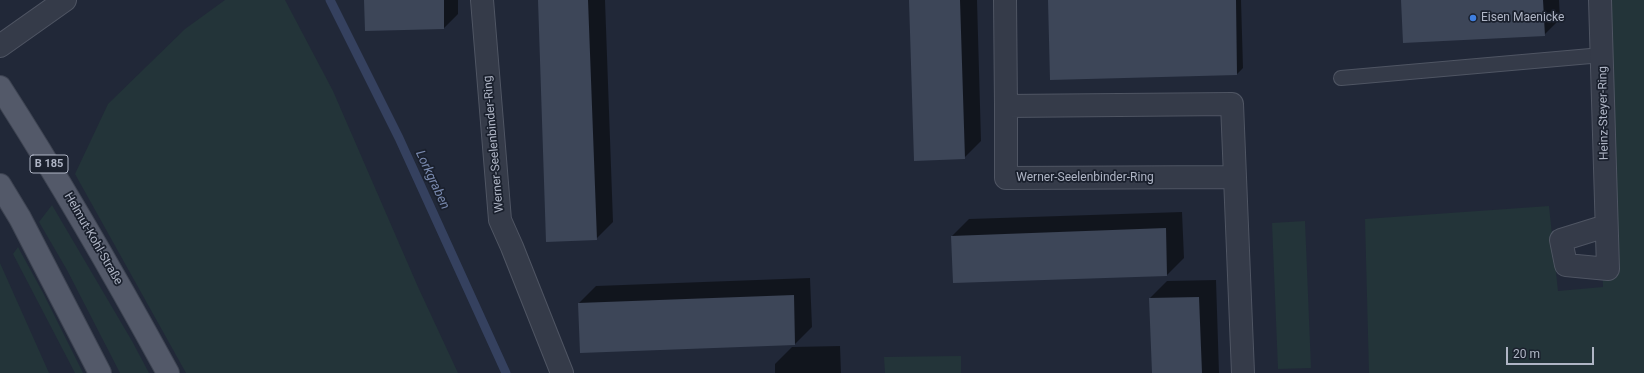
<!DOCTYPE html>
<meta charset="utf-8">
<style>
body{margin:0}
#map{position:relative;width:1644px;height:373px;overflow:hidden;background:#212838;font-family:Roboto,sans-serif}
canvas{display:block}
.scale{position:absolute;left:1506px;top:347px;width:88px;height:18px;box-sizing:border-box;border:2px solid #afb5c5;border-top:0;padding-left:5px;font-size:12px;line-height:14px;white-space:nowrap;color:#afb5c5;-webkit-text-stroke:3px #1a202d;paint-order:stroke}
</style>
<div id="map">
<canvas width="1644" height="373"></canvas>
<div class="scale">20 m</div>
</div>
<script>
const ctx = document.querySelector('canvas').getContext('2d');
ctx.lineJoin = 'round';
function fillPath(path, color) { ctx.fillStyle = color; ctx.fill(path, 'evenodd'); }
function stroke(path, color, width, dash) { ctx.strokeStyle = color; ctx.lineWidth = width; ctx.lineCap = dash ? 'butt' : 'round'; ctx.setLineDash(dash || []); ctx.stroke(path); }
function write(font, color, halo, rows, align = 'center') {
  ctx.font = font + ' Roboto,sans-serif'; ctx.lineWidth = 3.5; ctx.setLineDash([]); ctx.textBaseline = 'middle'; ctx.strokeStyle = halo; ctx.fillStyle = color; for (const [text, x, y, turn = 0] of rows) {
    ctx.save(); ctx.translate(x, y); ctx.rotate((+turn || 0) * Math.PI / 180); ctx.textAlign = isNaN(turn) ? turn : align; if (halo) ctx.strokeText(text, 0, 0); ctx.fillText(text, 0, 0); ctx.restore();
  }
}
fillPath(new Path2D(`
 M 225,0 L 285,0 L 333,91 L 418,287 L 458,373 L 186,373 L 75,174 L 108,104 L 185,29 Z
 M 1593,0 L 1644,0 L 1644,373 L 1369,373 L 1365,219 L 1549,206 L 1558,291 L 1603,287 Z
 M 52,205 L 132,341 L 149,373 L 120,373 L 67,270 L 39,222 Z
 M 1305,221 L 1311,368 L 1278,369 L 1272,223 Z
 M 18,247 L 42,291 L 83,373 L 75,373 L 13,254 Z
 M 0,263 L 49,373 L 0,373 Z
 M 961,356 L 961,373 L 885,373 L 884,357 Z`), '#233439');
fillPath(new Path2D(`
 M 365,0 L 458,0 L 458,14 L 444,28 Z
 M 539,0 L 605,0 L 613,222 L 596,239 Z
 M 910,0 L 977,0 L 981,141 L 964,158 Z
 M 1049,0 L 1241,0 L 1243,68 L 1237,74 Z
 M 1402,0 L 1559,0 L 1560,19 L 1544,35 Z
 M 1182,212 L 1184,258 L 1167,275 L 954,282 L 952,236 L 969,219 Z
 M 810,278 L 812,327 L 795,344 L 581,352 L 579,303 L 596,286 Z
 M 1216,280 L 1219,373 L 1153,373 L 1150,298 L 1167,281 Z
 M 840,346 L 841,373 L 775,373 L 775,364 L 792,347 Z`), '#0007');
stroke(new Path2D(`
 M 330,0 L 399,138 L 506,373`), '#35415f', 9);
fillPath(new Path2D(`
 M 364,0 L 444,0 L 444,29 L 365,31 Z
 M 538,0 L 588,0 L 597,240 L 546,242 Z
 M 909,0 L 960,0 L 965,159 L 914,161 Z
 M 1048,0 L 1236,0 L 1237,75 L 1050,80 Z
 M 1401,0 L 1543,0 L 1545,36 L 1403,43 Z
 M 1166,228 L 1167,276 L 953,283 L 951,236 Z
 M 794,295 L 795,345 L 580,353 L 578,303 Z
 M 1199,297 L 1202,373 L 1152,373 L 1149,298 Z`), '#3d4658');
const service = new Path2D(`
 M 1341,78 L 1602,55`);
const minor = new Path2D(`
 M 482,0 L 500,220 L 512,247 L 562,373
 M 1005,0 L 1006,106 L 1232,104 L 1243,373
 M 1600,0 L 1608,269 L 1566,265 L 1561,240 L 1606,226
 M 1006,106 L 1006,178 L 1235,177`);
const tertiary = new Path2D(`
 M 0,46 L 65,0`);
const primary = new Path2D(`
 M 0,87 C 60,180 115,276 168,373
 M 0,185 L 20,218 L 100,373`);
stroke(service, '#4f5563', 16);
stroke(minor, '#4f5563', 24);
stroke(tertiary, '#4f5563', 24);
stroke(primary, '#3e4452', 24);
stroke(service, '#353b49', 14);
stroke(minor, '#353b49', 22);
stroke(tertiary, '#353b49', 22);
stroke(primary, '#535969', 22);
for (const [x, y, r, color] of [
 [1473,18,4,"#3f7fe0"]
]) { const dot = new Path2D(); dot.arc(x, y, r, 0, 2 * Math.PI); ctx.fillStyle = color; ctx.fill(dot); stroke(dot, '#1a202d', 1.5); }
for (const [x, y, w] of [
 [49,164,38]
]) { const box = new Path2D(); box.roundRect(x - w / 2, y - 9, w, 18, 3); ctx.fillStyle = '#1a202d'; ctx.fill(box); stroke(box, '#afb5c5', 1); }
write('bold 11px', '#afb5c5', null, [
 ["B 185",49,164]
]);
write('12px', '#afb5c5', '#1a202d', [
 ["Eisen Maenicke",1481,18]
], 'left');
write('12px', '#afb5c5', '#1a202d', [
 ["Heinz-Steyer-Ring",1604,113,-91],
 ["Werner-Seelenbinder-Ring",494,144,-95],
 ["Werner-Seelenbinder-Ring",1085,178],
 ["Helmut-Kohl-Straße",93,239,60]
]);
write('italic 13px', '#7888ad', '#1a202d', [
 ["Lorkgraben",432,180,65]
]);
</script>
